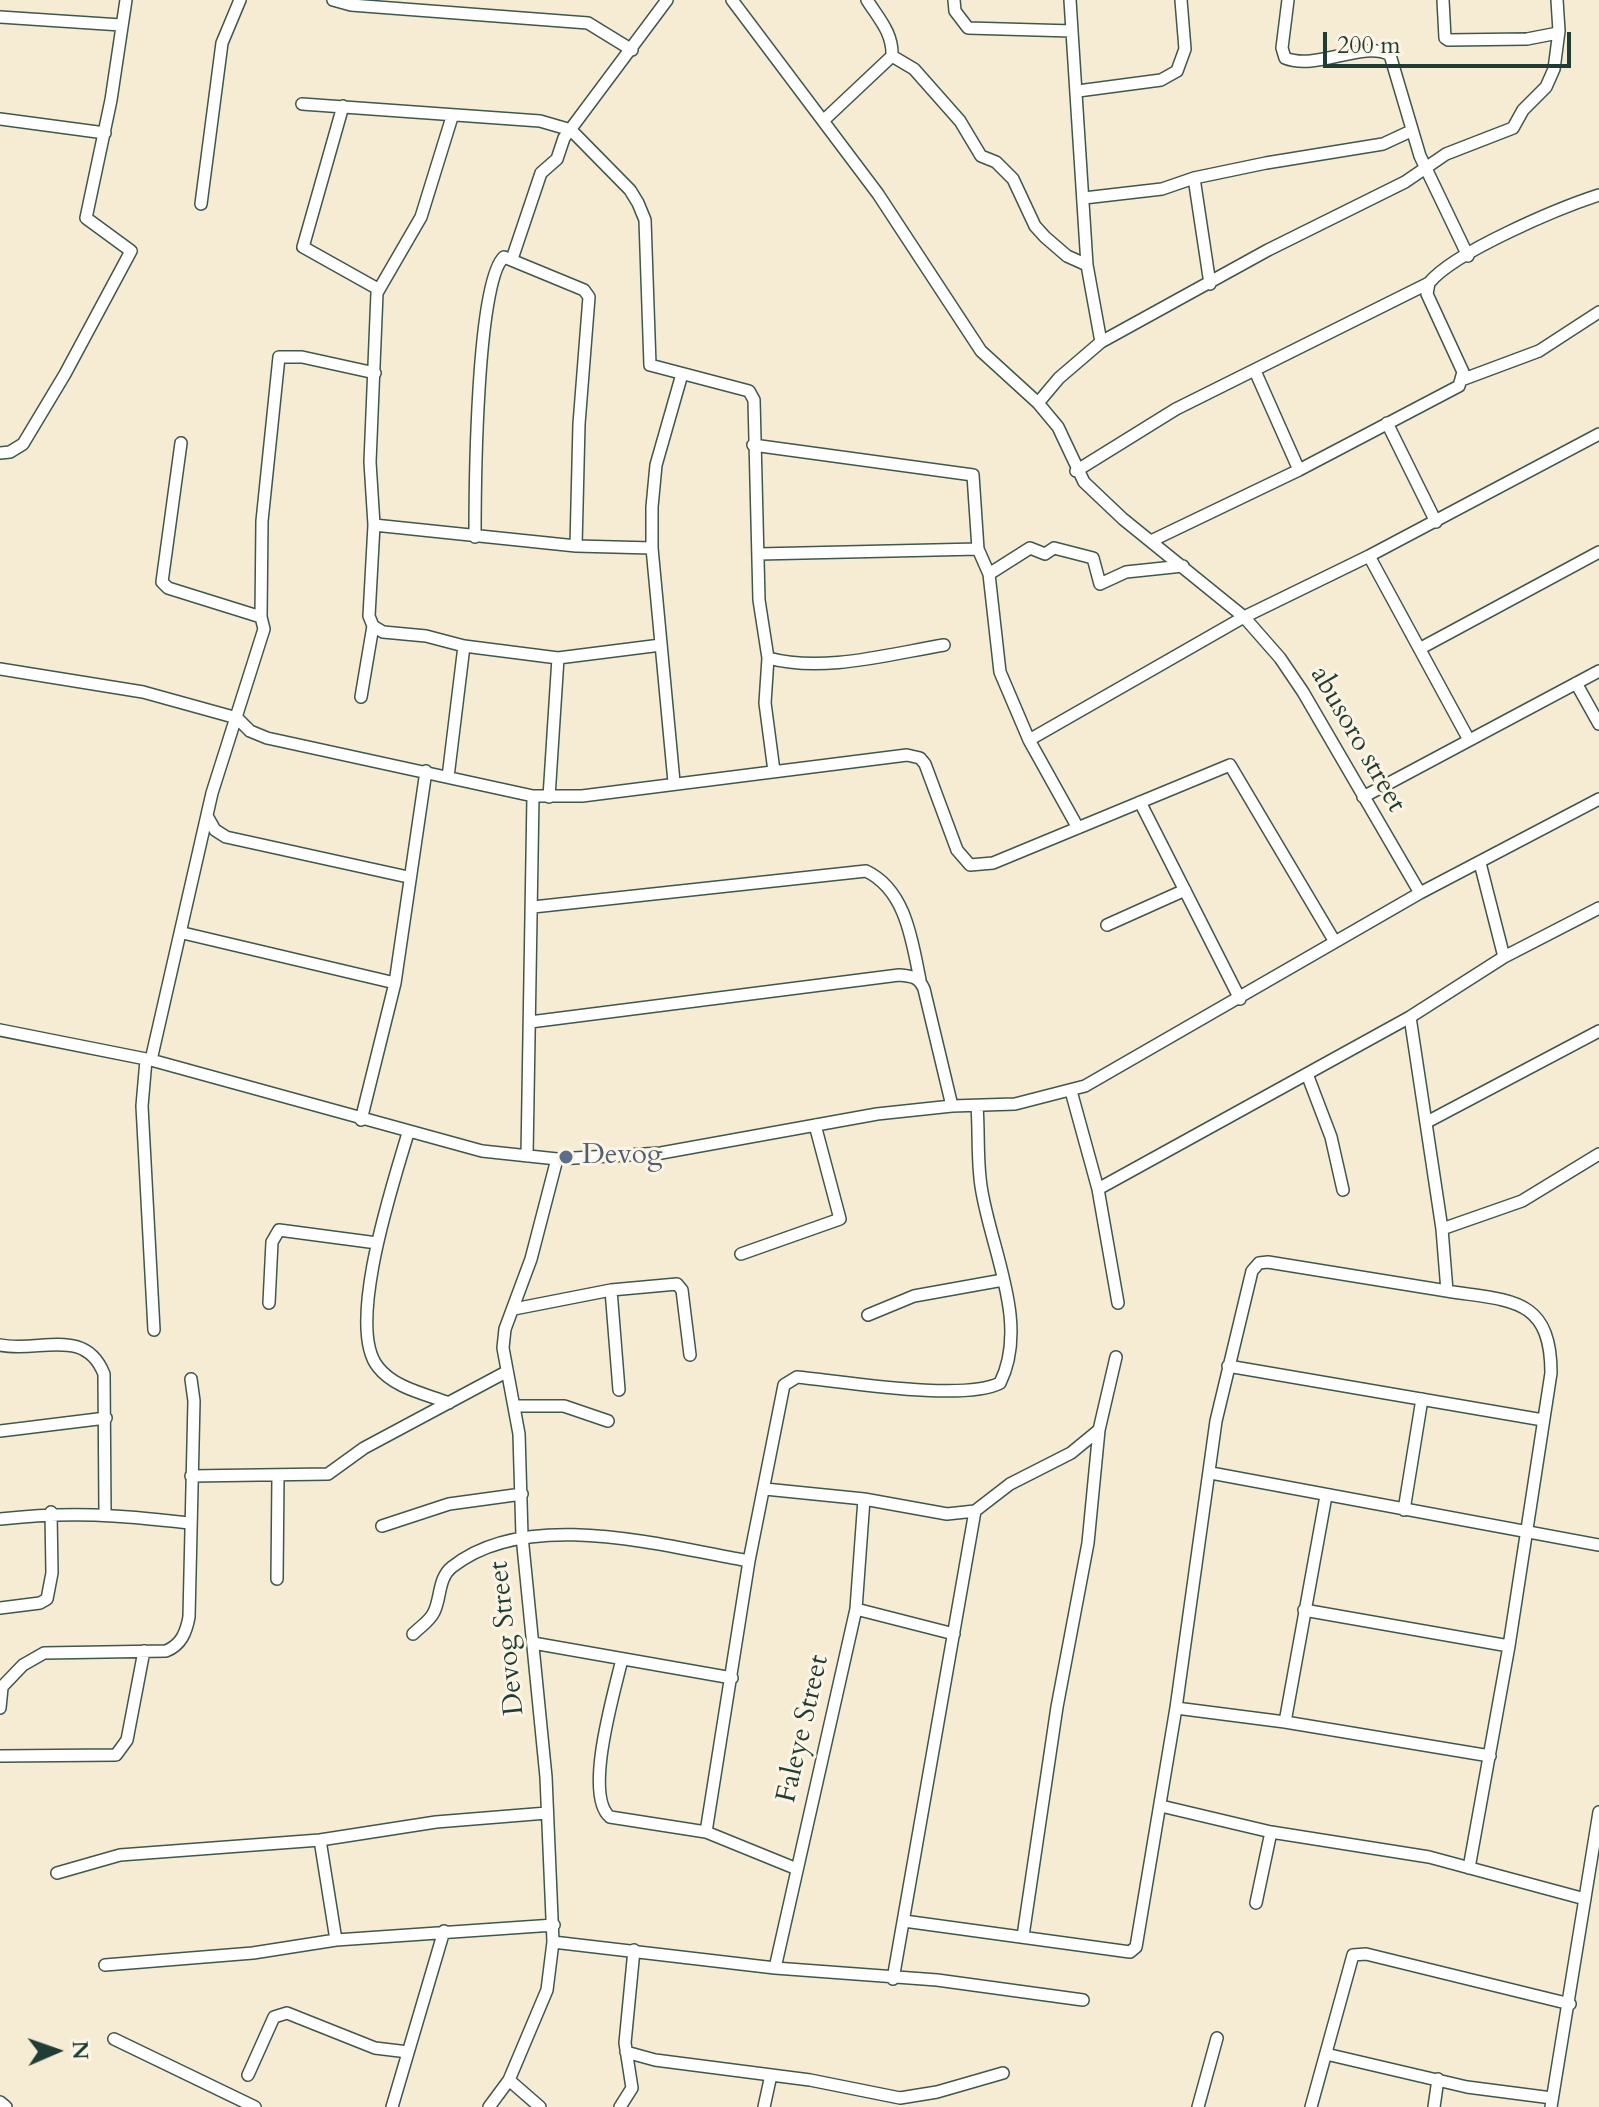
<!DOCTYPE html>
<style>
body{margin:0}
#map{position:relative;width:1599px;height:2107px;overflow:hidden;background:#f6ebd3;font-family:Cardo,serif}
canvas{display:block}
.north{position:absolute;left:16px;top:2011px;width:80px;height:80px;-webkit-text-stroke:6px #fcf5e5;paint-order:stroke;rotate:88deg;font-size:22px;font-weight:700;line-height:32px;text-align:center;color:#1f3d34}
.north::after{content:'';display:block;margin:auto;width:28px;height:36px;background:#1f3d34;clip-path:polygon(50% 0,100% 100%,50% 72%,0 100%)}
.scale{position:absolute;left:1323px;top:32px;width:248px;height:36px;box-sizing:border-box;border:4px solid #1f3d34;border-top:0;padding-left:10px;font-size:24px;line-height:28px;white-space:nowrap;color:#1f3d34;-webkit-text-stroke:6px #fcf5e5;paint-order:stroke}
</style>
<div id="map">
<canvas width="1599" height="2107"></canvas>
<div class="north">N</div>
<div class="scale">200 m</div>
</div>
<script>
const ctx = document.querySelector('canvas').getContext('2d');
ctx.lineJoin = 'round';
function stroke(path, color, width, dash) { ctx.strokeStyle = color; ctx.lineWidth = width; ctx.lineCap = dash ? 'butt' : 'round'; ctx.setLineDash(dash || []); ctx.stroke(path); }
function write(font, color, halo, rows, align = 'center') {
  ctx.font = font + ' Cardo,serif'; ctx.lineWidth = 6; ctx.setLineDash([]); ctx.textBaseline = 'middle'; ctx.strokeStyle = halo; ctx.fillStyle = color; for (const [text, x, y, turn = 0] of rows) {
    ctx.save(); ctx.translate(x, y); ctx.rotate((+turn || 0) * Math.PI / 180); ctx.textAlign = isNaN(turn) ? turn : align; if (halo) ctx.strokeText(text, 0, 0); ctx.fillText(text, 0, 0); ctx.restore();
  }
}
const minor = new Path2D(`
 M 333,0 L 351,5 L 588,23 L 632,50
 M 732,0 L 878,194 L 981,351 L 1038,403 L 1058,427 L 1084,482 L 1123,519 L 1244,617 L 1280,658 L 1303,692 L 1420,893
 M 954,0 L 955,11 L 968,28 L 1072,31
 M 1070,0 L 1087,265 L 1101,342
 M 1288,0 L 1282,48 L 1285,58 C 1316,71 1364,40 1390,55 L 1420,156 L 1468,256
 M 1443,0 L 1445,38 L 1448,40 L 1527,39 L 1558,33
 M 0,17 L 121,25
 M 892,56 L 914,69 L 960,121 L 981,156 L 996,162 L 1013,179 L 1035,226 L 1045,237 L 1067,256 L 1087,265
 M 1078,91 L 1161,80 L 1177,71 L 1185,49 L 1181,0
 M 302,104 L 540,121 L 571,130 L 630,190 L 638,203 L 645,220 L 650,365 L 749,391 L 754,400 L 759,600 L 768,658 L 765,703 L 774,771
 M 343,106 L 303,247 L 378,289
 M 0,119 L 105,133
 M 824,120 L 892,56 C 893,33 879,19 867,0
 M 1194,178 L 1210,284
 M 1084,198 L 1162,189 L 1194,178 L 1266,163 L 1383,144 L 1411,131
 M 201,204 L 222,43 L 240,0
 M 512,259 L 541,173 L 557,159 L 564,138 L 667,0
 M 1255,371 L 1299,470
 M 1464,379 L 1539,351 L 1599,312
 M 1038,403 L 1059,378 L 1101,342 L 1268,250 L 1405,182 L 1446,154 L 1513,128 L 1523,110 L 1546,87 L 1554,69 L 1559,31 L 1557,0
 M 1387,423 L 1436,522
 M 181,443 L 162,582 L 168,588 L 261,617
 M 753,445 L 973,475 L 978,549 L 989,574 L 1000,672 L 1029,740 L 1078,828
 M 0,453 L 10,452 L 23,444 L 65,374 L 131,251 L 86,218 L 111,100 L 126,0
 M 1076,471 L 1176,409 L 1429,283
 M 374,525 L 576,546 L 652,548
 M 475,537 C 475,493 476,281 504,257 L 584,290 L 589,297 L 579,424 L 576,546
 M 1151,541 L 1299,470 L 1459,386 L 1463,372 L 1427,294 L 1429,283 C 1454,252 1559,208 1599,195
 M 759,554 L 978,549
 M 1369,556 L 1469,740
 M 989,574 L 1030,548 L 1045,554 L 1054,548 L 1093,558 L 1100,584 L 1126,572 L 1183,566
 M 373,626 L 383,632 L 426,636 L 464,646 L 558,658 L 661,645
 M 1421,648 L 1599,552
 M 768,658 C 824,673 889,654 944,645
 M 0,669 L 143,692 L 237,718 L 250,731 L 267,738 L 533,796 L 582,796 L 907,755 L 920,758 L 925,764 L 957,850 L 970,865 L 993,863 L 1230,765 L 1335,942
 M 1576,683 L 1599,724
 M 361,697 L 373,626 L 369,616 L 374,525 L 370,462 L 377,293 L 421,217 L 452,117
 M 1029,740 L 1244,617 L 1369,556 L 1599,434
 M 448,777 L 464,646
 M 674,782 L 652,548 L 652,507 L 656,465 L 682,374
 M 549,797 L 558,658
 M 1363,797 L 1599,671
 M 1140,802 L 1240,999
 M 207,816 L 215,830 L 226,837 L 408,877
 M 1480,863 L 1504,957
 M 533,907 L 866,871 C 906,890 912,941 920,980
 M 1107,925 L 1185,890
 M 183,933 L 395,983
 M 530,1022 L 899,975 C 912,976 919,977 924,989 L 952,1106
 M 0,1030 L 151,1060 L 482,1151 L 557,1159 L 661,1153 L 877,1114 L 952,1106 L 1015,1104 L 1085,1086 L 1420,893 L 1599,799
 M 146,1060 L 142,1106 L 154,1330
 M 151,1060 L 212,793 L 264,629 L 261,617 L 262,521 L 279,357 L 302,357 L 375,373
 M 1307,1074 L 1331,1137 L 1343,1190
 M 1071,1091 L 1098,1189 L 1118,1303
 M 361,1120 L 395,983 L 426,771
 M 1427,1122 L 1599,1031
 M 408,1133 C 394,1181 345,1327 378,1367 C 394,1388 426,1394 449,1403
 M 527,1156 L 533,796
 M 1098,1189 L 1410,1017 L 1504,957 L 1599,908
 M 1442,1229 L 1522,1201 L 1599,1154
 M 741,1254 L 840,1219 L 815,1125
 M 611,1290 L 619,1390
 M 1447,1291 C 1509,1301 1551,1296 1551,1373 L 1509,1646 L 1469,1868
 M 269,1303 L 272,1242 L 279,1230 L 377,1243
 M 514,1309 L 611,1290 L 677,1284 L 682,1290 L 690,1355
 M 868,1315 L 914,1296 L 1003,1280
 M 0,1345 C 39,1353 85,1326 104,1374 L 105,1513
 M 1228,1366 L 1543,1420
 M 514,1406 L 564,1406 L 608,1421
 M 0,1431 L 106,1418
 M 1211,1473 L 1599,1545
 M 191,1476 L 328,1474 L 364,1448 L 506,1372
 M 765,1489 L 864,1499 L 947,1514 L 975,1511 L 1010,1484 L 1071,1453 L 1099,1430 L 1116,1357
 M 1404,1510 L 1422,1399
 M 0,1519 C 71,1511 119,1515 189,1523
 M 382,1526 L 449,1504 L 522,1494
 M 277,1579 L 278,1476
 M 0,1608 L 40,1603 L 47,1599 L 52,1573 L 51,1512
 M 856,1609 L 954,1634
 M 1304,1610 L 1509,1646
 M 413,1634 C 420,1627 430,1621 434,1612 C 441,1598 438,1578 452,1567 C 527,1507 663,1546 749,1561
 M 533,1643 L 732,1678
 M 622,1659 C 615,1690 583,1795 610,1817 L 706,1832 L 797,1869
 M 0,1689 L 23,1665 L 44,1653 L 166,1651 C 181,1645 186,1633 189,1617 L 194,1401 L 191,1379
 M 0,1708 L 2,1688
 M 1176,1708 L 1285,1722 L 1490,1756
 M 1285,1722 L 1326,1496
 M 0,1756 L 116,1755 L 127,1740 L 144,1651
 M 1161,1806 L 1271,1832 L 1429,1857 L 1585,1899
 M 706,1832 L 749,1561 L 784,1385 L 797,1377 C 841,1381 963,1402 1000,1383 C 1030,1323 990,1248 981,1186 C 977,1160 979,1132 977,1106
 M 320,1840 L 436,1822 L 547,1813
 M 57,1873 L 120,1855 L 320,1840 L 336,1940
 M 1256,1903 L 1271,1832
 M 904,1921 L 1130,1952 L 1136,1947 L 1176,1708 L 1216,1421 L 1252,1271 L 1259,1263 L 1268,1262 L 1447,1291 L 1442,1229 L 1410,1017
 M 1023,1936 L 1057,1707 L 1088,1543 L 1099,1430
 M 553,1942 L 775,1968 L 937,1980 L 1083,2000
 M 105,1965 L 253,1953 L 336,1940 L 554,1925
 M 775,1968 L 856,1609 L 864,1499
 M 893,1979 L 975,1511
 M 114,2039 L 255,2107
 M 626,2052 L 655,2060 L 810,2080 L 900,2098 L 937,2092 L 1003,2073
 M 1326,2054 L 1467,2087 L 1552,2098
 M 248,2075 L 274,2017 L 287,2013 L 375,2048 L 408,2052
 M 509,2080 L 540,2107
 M 0,2102 L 6,2107
 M 392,2107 L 444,1931
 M 489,2107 L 509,2080 L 547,1990 L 553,1942 L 546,1777 L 522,1536 L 519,1434 L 503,1348 L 505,1329 L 531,1259 L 557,1159
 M 620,2107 L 632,2088 L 625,2043 L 634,1950
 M 764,2107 L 771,2075
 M 1198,2107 L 1217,2038
 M 1311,2107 L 1353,1955 L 1366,1954 L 1570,2004
 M 1434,2107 L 1438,2079
 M 1551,2107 L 1599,1812`);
stroke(minor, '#3f574c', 14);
stroke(minor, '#fff', 11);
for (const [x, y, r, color] of [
 [566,1157,8,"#5c6f8a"]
]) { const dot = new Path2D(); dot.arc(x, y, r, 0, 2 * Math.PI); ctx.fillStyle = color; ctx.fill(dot); stroke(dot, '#fcf5e5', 3); }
write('28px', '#1f3d34', '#fcf5e5', [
 ["abusoro street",1357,740,60],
 ["Devog Street",508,1638,-96],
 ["Faleye Street",804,1729,-77]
]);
write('28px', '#4e5e75', '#fcf5e5', [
 ["Devog",582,1157]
], 'left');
</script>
